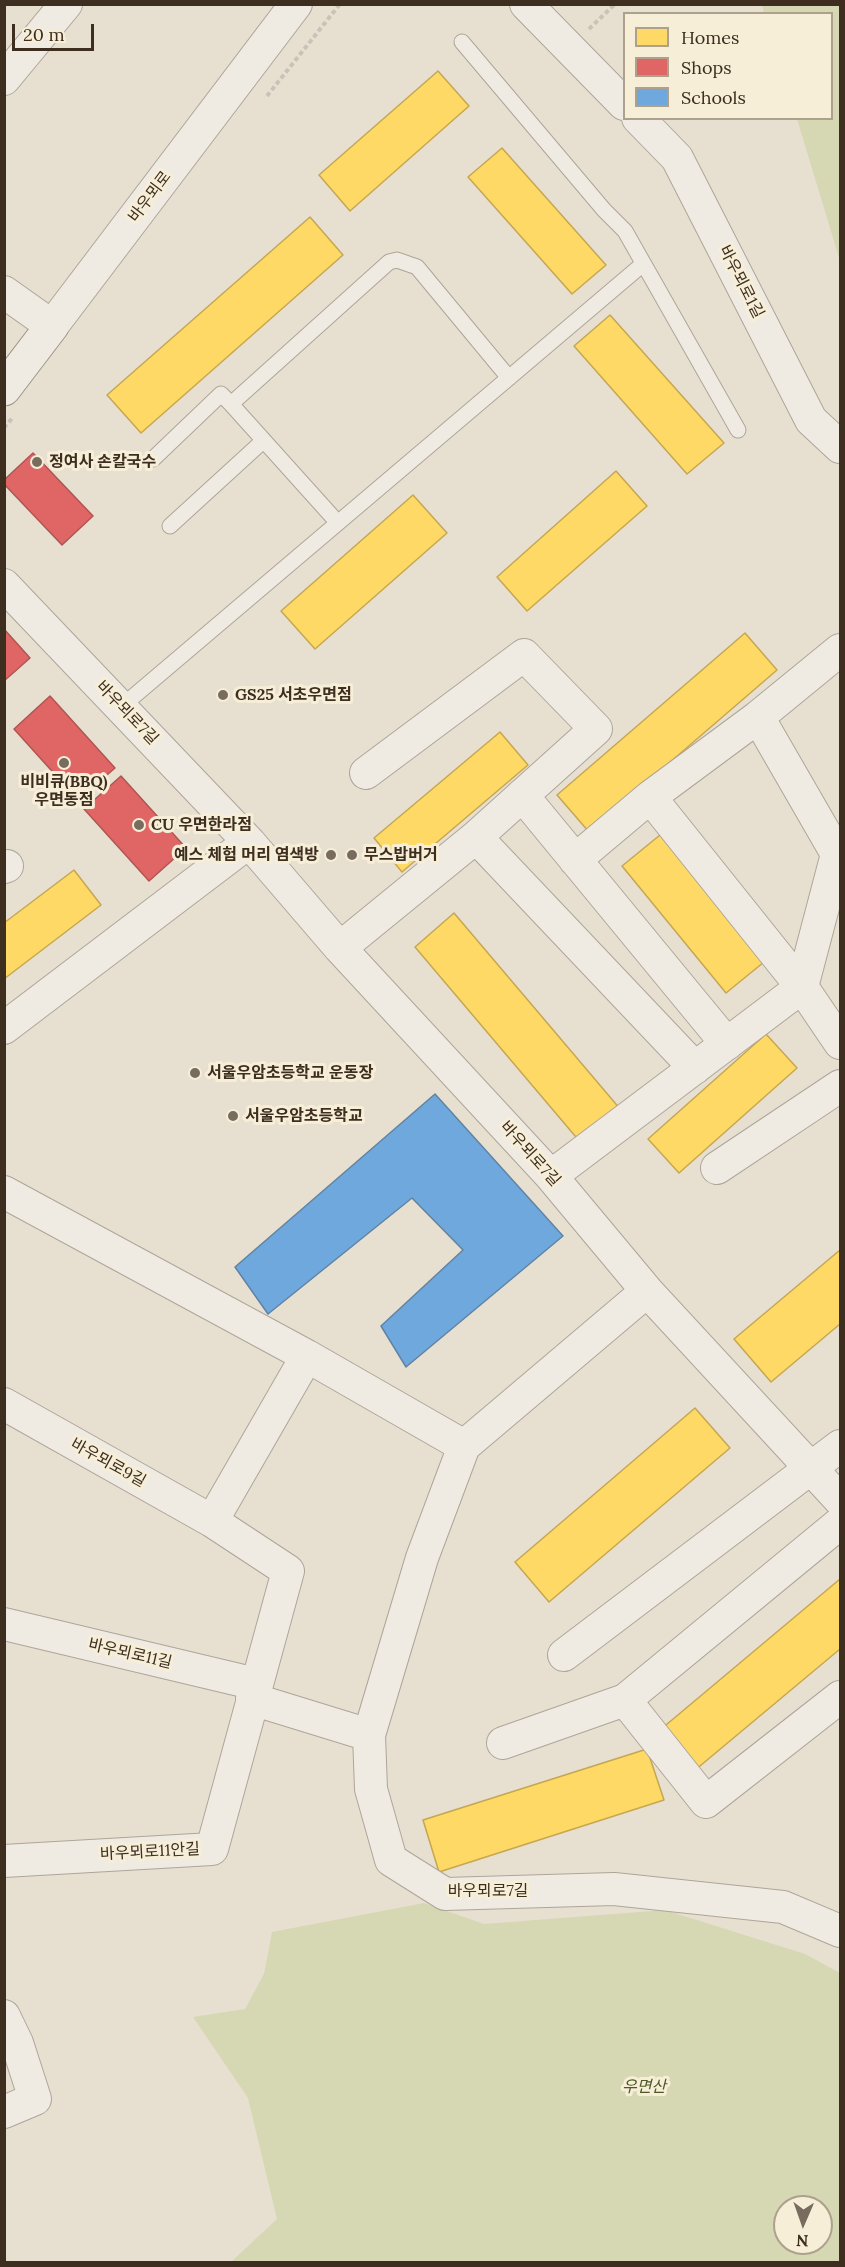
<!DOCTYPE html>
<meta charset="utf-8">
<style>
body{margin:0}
#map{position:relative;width:845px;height:2267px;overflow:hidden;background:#e7e0d1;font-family:Lora,serif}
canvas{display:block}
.frame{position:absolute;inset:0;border:6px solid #3d2e20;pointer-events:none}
.legend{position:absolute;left:623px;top:12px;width:210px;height:108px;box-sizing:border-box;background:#f7eed8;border:2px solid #ada18e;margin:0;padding:8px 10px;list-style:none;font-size:18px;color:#3d2e20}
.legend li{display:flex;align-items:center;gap:12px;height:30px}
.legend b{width:30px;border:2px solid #ada18e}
.north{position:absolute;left:773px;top:2195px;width:60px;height:60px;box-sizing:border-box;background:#f7eed8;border:2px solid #ada18e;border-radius:50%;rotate:182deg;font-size:16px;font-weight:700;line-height:24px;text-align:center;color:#3d2e20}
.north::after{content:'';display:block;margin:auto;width:21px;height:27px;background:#786c5e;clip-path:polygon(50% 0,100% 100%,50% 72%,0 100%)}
.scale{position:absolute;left:12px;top:24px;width:82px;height:27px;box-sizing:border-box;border:3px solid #3d2e20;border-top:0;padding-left:8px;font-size:18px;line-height:21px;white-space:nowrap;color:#3d2e20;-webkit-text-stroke:4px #f7eed8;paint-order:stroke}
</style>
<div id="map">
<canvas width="845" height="2267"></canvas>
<div class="frame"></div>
<ul class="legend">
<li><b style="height:16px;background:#ffd966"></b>Homes</li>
<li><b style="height:16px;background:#e06666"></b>Shops</li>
<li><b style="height:16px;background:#6fa8dc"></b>Schools</li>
</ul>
<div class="north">N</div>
<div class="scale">20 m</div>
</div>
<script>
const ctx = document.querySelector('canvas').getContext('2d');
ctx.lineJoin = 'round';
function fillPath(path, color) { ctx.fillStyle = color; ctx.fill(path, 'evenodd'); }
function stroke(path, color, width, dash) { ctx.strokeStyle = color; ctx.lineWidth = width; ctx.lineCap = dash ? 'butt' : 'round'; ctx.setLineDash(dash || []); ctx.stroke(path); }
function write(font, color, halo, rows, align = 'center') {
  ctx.font = font + ' Lora,"Noto Sans KR",serif'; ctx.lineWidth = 6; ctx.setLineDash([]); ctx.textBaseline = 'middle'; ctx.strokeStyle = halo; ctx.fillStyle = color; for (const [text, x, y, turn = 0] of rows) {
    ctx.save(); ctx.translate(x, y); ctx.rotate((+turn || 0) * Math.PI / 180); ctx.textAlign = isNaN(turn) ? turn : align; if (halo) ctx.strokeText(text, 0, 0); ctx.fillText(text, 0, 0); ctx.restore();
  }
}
fillPath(new Path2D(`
 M 762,5 L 840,5 L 840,261 L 797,119 L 832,118 L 832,14 L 764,13 Z
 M 424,1903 L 484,1924 L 665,1910 L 805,1954 L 840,1973 L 840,2262 L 231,2262 L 277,2219 L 248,2098 L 193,2017 L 245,2009 L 264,1974 L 272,1932 ZM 785,2207 L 821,2207 L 821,2243 L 785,2243 Z`), '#d6d7b3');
const homes = new Path2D(`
 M 438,71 L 469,106 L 350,211 L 319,175 Z
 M 502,148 L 606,265 L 572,294 L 468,177 Z
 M 310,217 L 343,255 L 141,433 L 107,395 Z
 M 610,315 L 724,443 L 687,474 L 574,346 Z
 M 616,471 L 647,506 L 527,611 L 497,577 Z
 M 413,495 L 447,533 L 315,649 L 281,611 Z
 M 745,633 L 777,670 L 589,832 L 557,795 Z
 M 500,732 L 528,765 L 402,872 L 374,838 Z
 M 660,835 L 764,962 L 726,993 L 622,866 Z
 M 74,870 L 101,905 L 4,979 L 4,923 Z
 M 454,913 L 621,1110 L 581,1143 L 415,947 Z
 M 766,1034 L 797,1068 L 679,1173 L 648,1139 Z
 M 840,1250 L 840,1324 L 771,1382 L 734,1339 Z
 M 695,1408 L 730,1448 L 549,1602 L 515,1562 Z
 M 840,1579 L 840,1649 L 694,1771 L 660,1730 Z
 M 647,1749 L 664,1800 L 439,1872 L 423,1820 Z`);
fillPath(homes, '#ffd966');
stroke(homes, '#c5a651', 1.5);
const shops = new Path2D(`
 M 33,453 L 93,516 L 62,545 L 4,484 L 4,480 Z
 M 4,629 L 30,658 L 4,681 Z
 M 50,696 L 115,768 L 78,800 L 14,729 Z
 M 121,776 L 186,848 L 149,881 L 84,809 Z`);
fillPath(shops, '#e06666');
stroke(shops, '#af5551', 1.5);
const schools = new Path2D(`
 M 435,1094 L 563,1236 L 406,1367 L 381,1326 L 463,1250 L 412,1198 L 268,1314 L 235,1267 Z`);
fillPath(schools, '#6fa8dc');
stroke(schools, '#6083a4', 1.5);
const lane = new Path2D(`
 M 462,42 L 604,210 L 625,231 L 738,430
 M 153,459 L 221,394 L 231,404
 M 338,523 L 231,404 L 389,262 L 397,260 L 417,267 L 509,378
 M 170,526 L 263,441
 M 121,707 L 643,264`);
const street = new Path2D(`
 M 526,4 L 624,104
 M 4,79 L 66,4
 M 638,118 L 677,158 L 811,420 L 840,447
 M 4,292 L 52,326 L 296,4
 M 4,585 L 249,842 L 340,948 L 551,1176 L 647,1291 L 840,1500
 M 758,717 L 837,854 L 802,987 L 650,797 Z
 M 758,717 L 840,650
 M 366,773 L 524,655 L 596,729 L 476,837
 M 522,795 L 727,1044
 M 575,860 L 650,797
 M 4,867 L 7,866
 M 340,948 L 476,837 L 695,1068
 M 4,1028 L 249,842
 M 717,1168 L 840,1086
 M 551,1176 L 802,987 L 840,1043
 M 4,1192 L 307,1356 L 464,1446
 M 647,1291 L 464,1446 L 422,1558 L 369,1735 L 371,1789 L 391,1860 L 445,1894 L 614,1889 L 783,1907 L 840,1931
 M 4,1404 L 212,1521 L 288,1571 L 212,1849 L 4,1861
 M 212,1521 L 307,1356
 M 840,1523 L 625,1700 L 706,1802 L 840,1697
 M 4,1624 L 256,1684
 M 564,1655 L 840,1446
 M 252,1699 L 369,1735
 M 503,1743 L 625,1700
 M 4,2016 L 17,2043 L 35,2099 L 4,2112`);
const secondary = new Path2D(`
 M 4,389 L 52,326`);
stroke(lane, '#ada599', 17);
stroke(street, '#ada599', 34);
stroke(secondary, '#9c958a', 35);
stroke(new Path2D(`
 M 589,29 L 615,4
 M 267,96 L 340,4
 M 4,428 L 13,417`), '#c8c2b9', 4, [4.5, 3]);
stroke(lane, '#efebe3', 15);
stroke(street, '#efebe3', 32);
stroke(secondary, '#efebe3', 33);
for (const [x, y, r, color] of [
 [37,462,6,"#786c5e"],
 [223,695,6,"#786c5e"],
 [64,763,6,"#786c5e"],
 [139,825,6,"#786c5e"],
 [331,855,6,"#786c5e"],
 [352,855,6,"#786c5e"],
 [195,1073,6,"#786c5e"],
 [233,1116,6,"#786c5e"]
]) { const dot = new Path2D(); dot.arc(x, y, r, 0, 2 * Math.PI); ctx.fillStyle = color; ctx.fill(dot); stroke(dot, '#f7eed8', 2); }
write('16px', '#3d2e20', '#f7eed8', [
 ["바우뫼로",150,197,-53],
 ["바우뫼로1길",741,282,63],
 ["바우뫼로7길",127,713,46],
 ["바우뫼로7길",530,1154,48],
 ["바우뫼로9길",108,1463,29],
 ["바우뫼로11길",130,1654,13],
 ["바우뫼로11안길",150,1852,-3],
 ["바우뫼로7길",488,1891]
]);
write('bold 16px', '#3d2e20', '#f7eed8', [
 ["정여사 손칼국수",49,462],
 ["GS25 서초우면점",235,695],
 ["비비큐(BBQ)",64,782,"center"],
 ["우면동점",64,800,"center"],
 ["CU 우면한라점",151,825],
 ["예스 체험 머리 염색방",319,855,"right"],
 ["무스밥버거",364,855],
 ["서울우암초등학교 운동장",207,1073],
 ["서울우암초등학교",245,1116]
], 'left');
write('italic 16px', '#4d5a26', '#f7eed8', [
 ["우면산",644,2087]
]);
</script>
